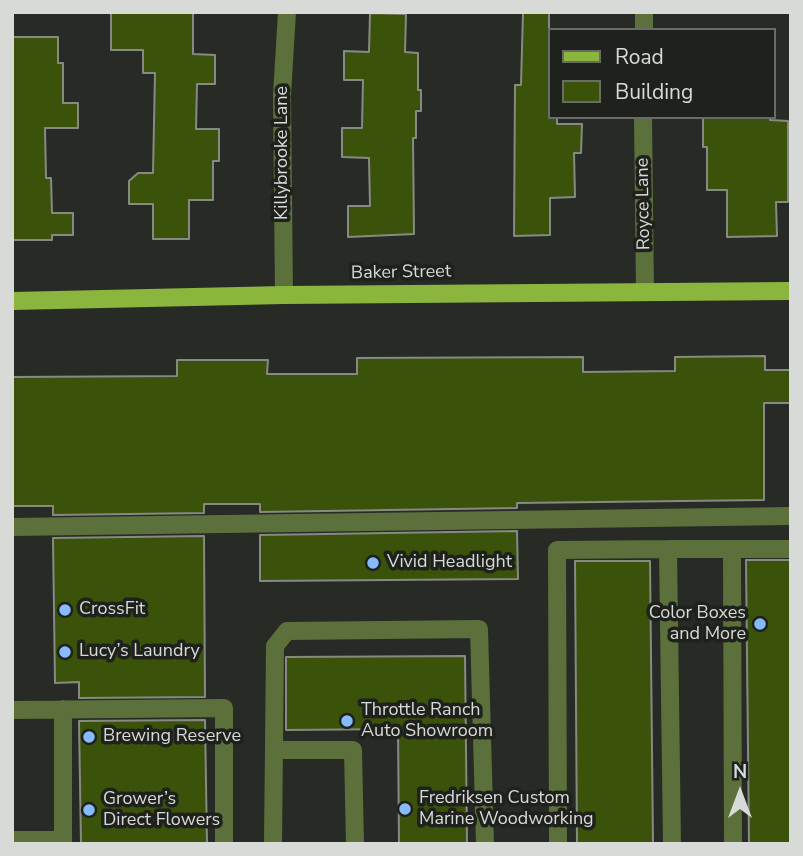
<!DOCTYPE html>
<meta charset="utf-8">
<style>
body{margin:0}
#map{position:relative;width:803px;height:856px;overflow:hidden;background:#282a26;font-family:"Nunito Sans",sans-serif}
canvas{display:block}
.frame{position:absolute;inset:0;border:14px solid #d8dad7;pointer-events:none}
.legend{position:absolute;left:548px;top:28px;width:228px;height:91px;box-sizing:border-box;background:#1f211c;border:2px solid #696b67;margin:0;padding:9px 12px;list-style:none;font-size:21px;color:#d8dad7}
.legend li{display:flex;align-items:center;gap:14px;height:35px}
.legend b{width:35px;border:2px solid #696b67}
.north{position:absolute;left:705px;top:758px;width:70px;height:70px;-webkit-text-stroke:5px #1f211c;paint-order:stroke;rotate:0deg;font-size:19px;font-weight:700;line-height:28px;text-align:center;color:#d8dad7}
.north::after{content:'';display:block;margin:auto;width:24px;height:32px;background:#d8dad7;clip-path:polygon(50% 0,100% 100%,50% 72%,0 100%)}
</style>
<div id="map">
<canvas width="803" height="856"></canvas>
<div class="frame"></div>
<ul class="legend">
<li><b style="height:9px;background:#8bb63e"></b>Road</li>
<li><b style="height:19px;background:#3b520a"></b>Building</li>
</ul>
<div class="north">N</div>
</div>
<script>
const ctx = document.querySelector('canvas').getContext('2d');
ctx.lineJoin = 'round';
function fillPath(path, color) { ctx.fillStyle = color; ctx.fill(path, 'evenodd'); }
function stroke(path, color, width, dash) { ctx.strokeStyle = color; ctx.lineWidth = width; ctx.lineCap = dash ? 'butt' : 'round'; ctx.setLineDash(dash || []); ctx.stroke(path); }
function write(font, color, halo, rows, align = 'center') {
  ctx.font = font + ' "Nunito Sans",sans-serif'; ctx.lineWidth = 7; ctx.setLineDash([]); ctx.textBaseline = 'middle'; ctx.strokeStyle = halo; ctx.fillStyle = color; for (const [text, x, y, turn = 0] of rows) {
    ctx.save(); ctx.translate(x, y); ctx.rotate((+turn || 0) * Math.PI / 180); ctx.textAlign = isNaN(turn) ? turn : align; if (halo) ctx.strokeText(text, 0, 0); ctx.fillText(text, 0, 0); ctx.restore();
  }
}
const building = new Path2D(`
 M 111,12 L 193,12 L 193,54 L 215,55 L 215,84 L 197,84 L 196,129 L 219,129 L 219,161 L 213,161 L 213,200 L 189,200 L 189,239 L 153,239 L 153,204 L 129,204 L 129,181 L 138,173 L 153,173 L 155,73 L 143,73 L 143,50 L 111,50 Z
 M 523,12 L 549,12 L 549,117 L 557,117 L 557,124 L 582,124 L 581,153 L 574,153 L 575,197 L 550,198 L 550,235 L 514,236 L 515,85 L 521,85 Z
 M 370,13 L 406,14 L 405,52 L 418,53 L 418,90 L 421,90 L 421,111 L 416,111 L 416,138 L 413,138 L 414,234 L 348,237 L 348,206 L 370,206 L 369,158 L 342,157 L 342,128 L 362,128 L 363,80 L 344,80 L 344,51 L 369,52 Z
 M 12,37 L 58,37 L 58,63 L 63,63 L 63,103 L 78,103 L 78,128 L 45,128 L 46,178 L 51,178 L 52,213 L 73,213 L 73,235 L 52,235 L 52,240 L 12,240 Z
 M 703,117 L 770,117 L 770,120 L 788,121 L 788,202 L 776,202 L 777,236 L 727,237 L 727,190 L 707,190 L 707,147 L 703,147 Z
 M 765,356 L 765,370 L 791,370 L 791,403 L 764,403 L 764,500 L 517,503 L 517,508 L 260,512 L 260,504 L 204,504 L 204,513 L 53,515 L 53,506 L 12,506 L 12,377 L 177,376 L 177,360 L 268,360 L 267,374 L 357,374 L 357,358 L 583,357 L 583,372 L 675,371 L 675,357 Z
 M 517,531 L 518,579 L 260,581 L 260,535 Z
 M 204,536 L 205,697 L 79,698 L 79,682 L 55,683 L 53,538 Z
 M 746,560 L 791,560 L 791,844 L 749,844 Z
 M 575,561 L 650,561 L 653,844 L 577,844 Z
 M 465,656 L 467,844 L 399,844 L 398,729 L 286,730 L 286,657 Z
 M 205,720 L 207,844 L 81,844 L 79,721 Z`);
fillPath(building, '#3b520a');
stroke(building, '#878a84', 2);
stroke(new Path2D(`
 M 644,30 L 644,12
 M 643,117 L 645,292
 M 284,295 L 282,95 L 287,12
 M 12,527 L 791,516
 M 732,549 L 791,549
 M 63,709 L 63,840
 M 12,710 L 224,708 L 224,844
 M 274,750 L 353,750 L 355,844
 M 12,840 L 63,840 L 63,844
 M 273,844 L 275,646 L 287,631 L 479,629 L 485,844
 M 558,844 L 557,550 L 668,549
 M 672,844 L 668,549 L 732,549 L 733,844`), '#5b703b', 18);
stroke(new Path2D(`
 M 12,301 L 284,295 L 791,291`), '#8bb63e', 18);
for (const [x, y, r, color] of [
 [373,563,7,"#87bbfc"],
 [65,610,7,"#87bbfc"],
 [760,624,7,"#87bbfc"],
 [65,652,7,"#87bbfc"],
 [347,721,7,"#87bbfc"],
 [89,737,7,"#87bbfc"],
 [405,809,7,"#87bbfc"],
 [89,810,7,"#87bbfc"]
]) { const dot = new Path2D(); dot.arc(x, y, r, 0, 2 * Math.PI); ctx.fillStyle = color; ctx.fill(dot); stroke(dot, '#1f211c', 2.5); }
write('18px', '#d8dad7', '#1f211c', [
 ["Killybrooke Lane",283,153,-90],
 ["Royce Lane",644,204,-91],
 ["Baker Street",401,273,-1]
]);
write('18px', '#d8dad7', '#1f211c', [
 ["Vivid Headlight",387,563],
 ["CrossFit",79,610],
 ["Color Boxes",746,614,"right"],
 ["and More",746,635,"right"],
 ["Lucy’s Laundry",79,652],
 ["Throttle Ranch",361,711],
 ["Auto Showroom",361,732],
 ["Brewing Reserve",103,737],
 ["Fredriksen Custom",419,799],
 ["Marine Woodworking",419,820],
 ["Grower’s",103,800],
 ["Direct Flowers",103,821]
], 'left');
</script>
